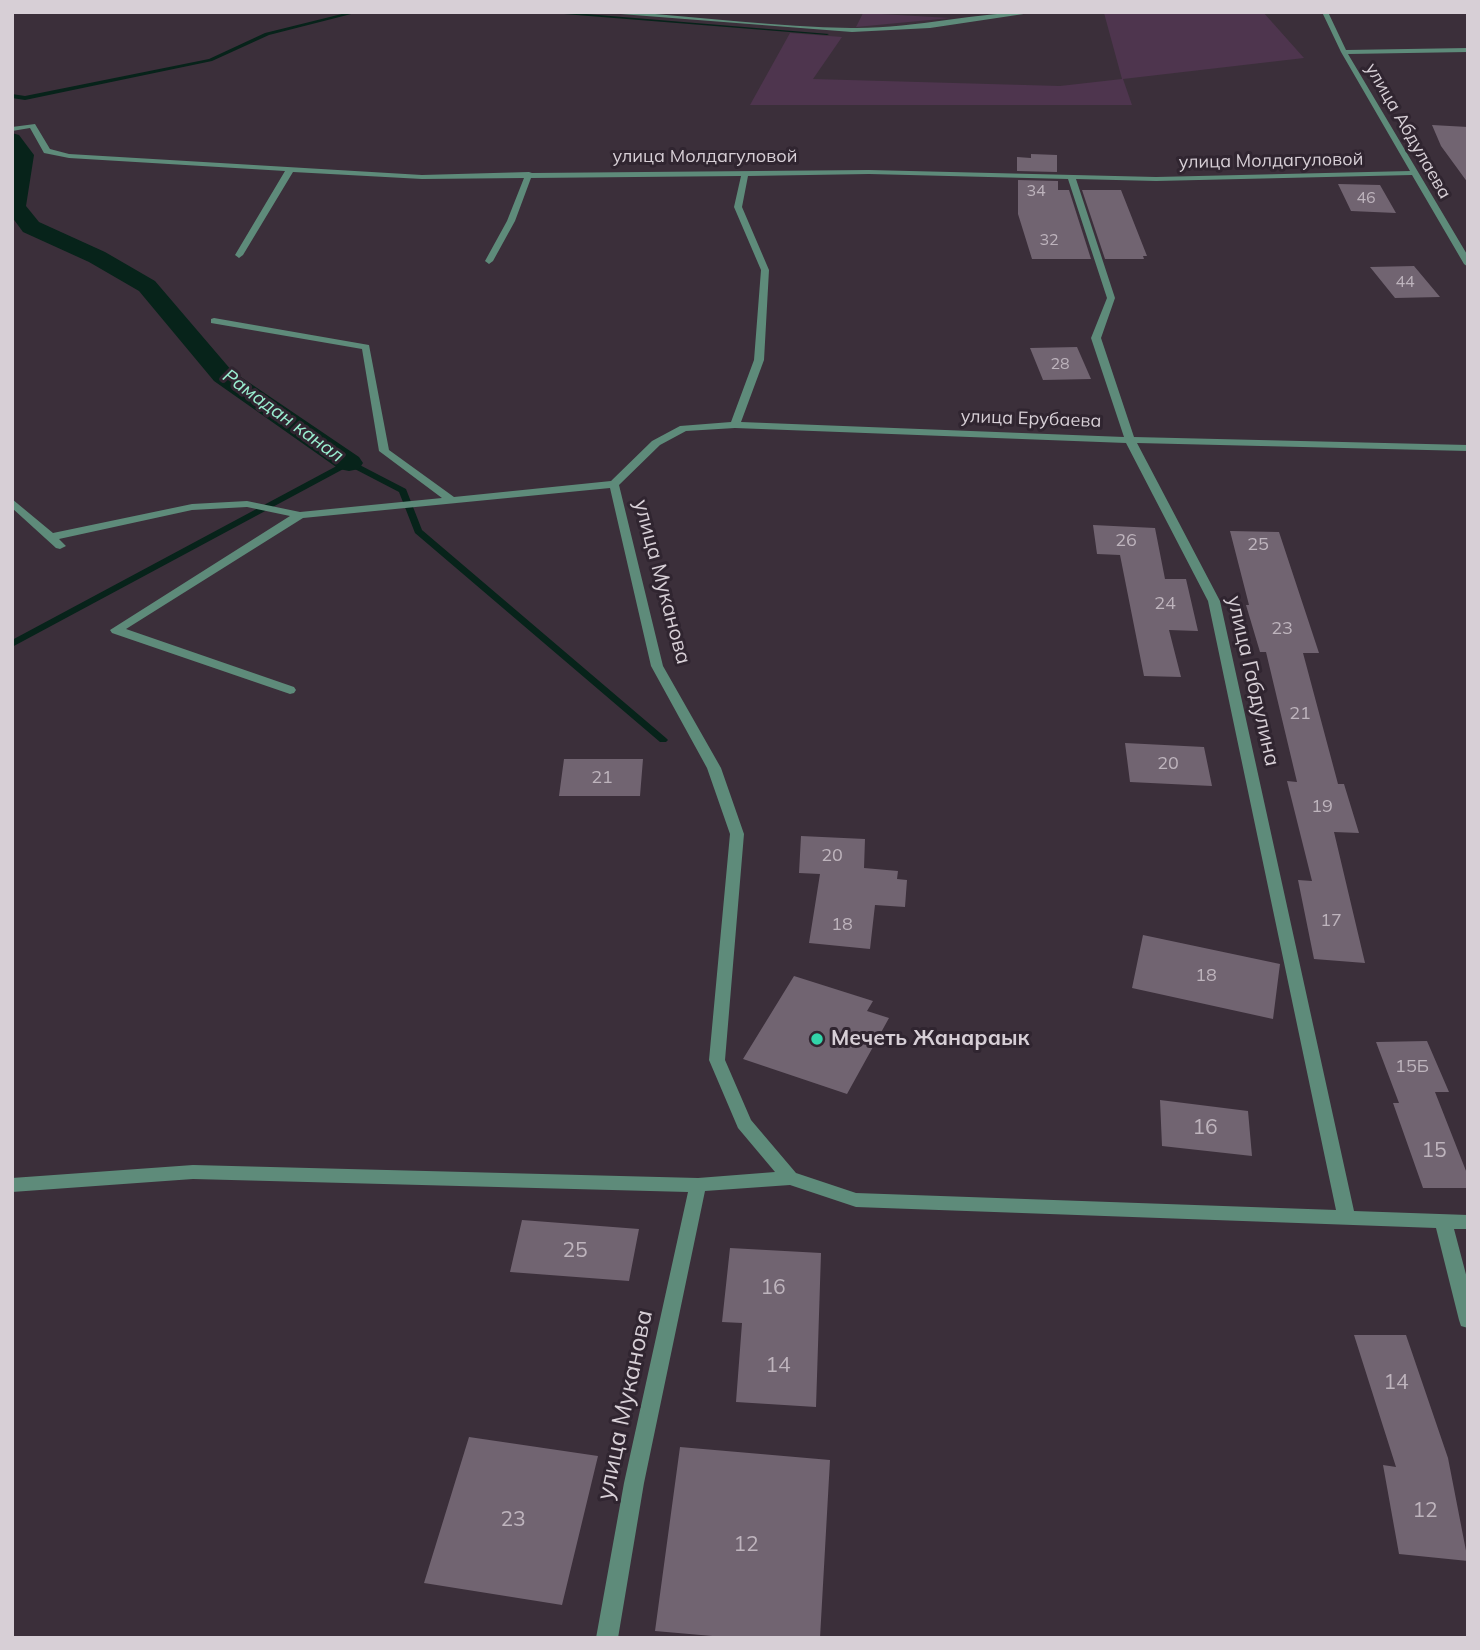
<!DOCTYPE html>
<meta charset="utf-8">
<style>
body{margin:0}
#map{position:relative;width:1480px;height:1650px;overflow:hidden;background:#3b2f3a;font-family:Mulish,sans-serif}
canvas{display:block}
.frame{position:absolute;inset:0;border:14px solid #d7cfd6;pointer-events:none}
</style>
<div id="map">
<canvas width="1480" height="1650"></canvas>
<div class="frame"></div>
</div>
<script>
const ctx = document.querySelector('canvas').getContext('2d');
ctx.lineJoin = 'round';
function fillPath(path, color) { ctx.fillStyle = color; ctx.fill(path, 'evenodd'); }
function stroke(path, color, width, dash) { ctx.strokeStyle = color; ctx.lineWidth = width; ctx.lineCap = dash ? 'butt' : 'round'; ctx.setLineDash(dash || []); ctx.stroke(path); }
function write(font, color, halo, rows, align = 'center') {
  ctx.font = font + ' Mulish,sans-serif'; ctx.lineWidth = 6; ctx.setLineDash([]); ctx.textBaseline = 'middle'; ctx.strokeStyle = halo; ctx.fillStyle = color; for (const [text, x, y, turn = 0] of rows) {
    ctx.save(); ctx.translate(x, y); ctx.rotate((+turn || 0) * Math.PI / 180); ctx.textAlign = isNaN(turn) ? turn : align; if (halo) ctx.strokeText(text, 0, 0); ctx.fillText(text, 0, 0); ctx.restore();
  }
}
fillPath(new Path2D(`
 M 1263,12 L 1304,58 L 1123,79 L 1132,105 L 750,105 L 790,33 L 842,37 L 813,79 L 1060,86 L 1122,79 L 1104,13 Z
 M 863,13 L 951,18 L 856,27 Z`), '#4e354e');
fillPath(new Path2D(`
 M 350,12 L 359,12 L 269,35 L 212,61 L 25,100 L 12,98 L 12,94 L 25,96 L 209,59 L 265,33 Z
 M 539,12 L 562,12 L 829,34 L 827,35 Z
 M 346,461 L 352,461 L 406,489 L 422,530 L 666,738 L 668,740 L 666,742 L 660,742 L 415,533 L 399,492 L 349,466 L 12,647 L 12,640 Z`), '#07231a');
fillPath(new Path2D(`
 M 12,133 L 19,135 L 34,155 L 26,206 L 39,222 L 105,252 L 155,281 L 232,371 L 359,457 L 363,463 L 359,469 L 349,471 L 339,469 L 214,381 L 139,291 L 89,262 L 23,232 L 12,217 Z`), '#07231a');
fillPath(new Path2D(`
 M 1432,125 L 1468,127 L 1468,183 L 1441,146 Z
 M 1031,154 L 1057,155 L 1057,172 L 1017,171 L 1017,157 L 1031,158 Z
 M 1018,180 L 1058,181 L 1058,190 L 1069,190 L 1091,259 L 1032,259 L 1018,214 Z
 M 1338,184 L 1380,185 L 1396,213 L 1351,211 Z
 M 1082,190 L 1121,190 L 1147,256 L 1143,256 L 1144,259 L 1105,259 Z
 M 1414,266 L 1440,297 L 1395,298 L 1370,267 Z
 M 1077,347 L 1091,379 L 1043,380 L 1030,348 Z
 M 1093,525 L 1155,528 L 1165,579 L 1186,579 L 1198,631 L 1169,630 L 1181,677 L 1144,676 L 1120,555 L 1097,554 Z
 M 1230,531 L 1279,532 L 1319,653 L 1303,653 L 1338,784 L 1344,784 L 1359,833 L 1334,832 L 1365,963 L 1314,959 L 1298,880 L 1312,881 L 1287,781 L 1297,782 L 1266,652 L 1260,652 L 1246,605 L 1249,605 Z
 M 1125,743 L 1204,747 L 1212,786 L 1130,782 Z
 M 564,759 L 643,759 L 640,796 L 559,796 Z
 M 801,836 L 865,839 L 864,868 L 898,871 L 897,879 L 907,880 L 905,907 L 875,905 L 870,949 L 809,943 L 820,874 L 799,873 Z
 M 1143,935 L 1280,964 L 1273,1019 L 1132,988 Z
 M 794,976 L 873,1001 L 867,1011 L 889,1018 L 847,1094 L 743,1059 Z
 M 1427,1041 L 1449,1092 L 1435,1092 L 1468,1176 L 1468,1188 L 1423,1188 L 1393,1103 L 1399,1103 L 1376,1042 Z
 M 1160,1100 L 1248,1111 L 1252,1156 L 1162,1146 Z
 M 522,1220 L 639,1229 L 629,1281 L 510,1272 Z
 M 730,1248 L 821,1253 L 816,1407 L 736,1402 L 742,1323 L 722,1322 Z
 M 1354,1335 L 1406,1335 L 1448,1458 L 1468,1561 L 1399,1554 L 1383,1465 L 1396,1467 Z
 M 469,1437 L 598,1456 L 562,1605 L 424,1583 Z
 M 680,1447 L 830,1460 L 820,1638 L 735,1638 L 655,1631 Z`), '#716471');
fillPath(new Path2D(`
 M 595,12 L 627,12 C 702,17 777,27 851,28 C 914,29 974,12 1037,12 L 930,28 L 852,32 Z
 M 1322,12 L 1328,12 L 1346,50 L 1468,48 L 1468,52 L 1348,54 L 1468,256 L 1468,267 L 1464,264 L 1412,175 L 1156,181 L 1076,179 L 1115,298 L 1101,338 L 1134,437 L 1468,445 L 1468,451 L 1137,443 L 1220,601 L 1354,1211 L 1468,1215 L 1468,1229 L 1454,1229 L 1468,1282 L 1468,1328 L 1461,1326 L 1459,1320 L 1436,1228 L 856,1207 L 790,1185 L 705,1191 L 644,1483 L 618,1638 L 596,1638 L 624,1483 L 688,1192 L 193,1179 L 12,1192 L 12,1178 L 193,1165 L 698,1178 L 775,1172 L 738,1128 L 709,1060 L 730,834 L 707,768 L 651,666 L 610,488 L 303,518 L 126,629 L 294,687 L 296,690 L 294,693 L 290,694 L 112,633 L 110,630 L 290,516 L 247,507 L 192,510 L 59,539 L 66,546 L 60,549 L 56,548 L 12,508 L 12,499 L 53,533 L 192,504 L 247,501 L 300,512 L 442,498 L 379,451 L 362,349 L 211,323 L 211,319 L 214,318 L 369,345 L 389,450 L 454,497 L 611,481 L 652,441 L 680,426 L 731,422 L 754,360 L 761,270 L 734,207 L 741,176 L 531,178 L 515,221 L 493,261 L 489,264 L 485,261 L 507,221 L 524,178 L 422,179 L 293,172 L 243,255 L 239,258 L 235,255 L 285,171 L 69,158 L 44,153 L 30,128 L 12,131 L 12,127 L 35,124 L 50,149 L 69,154 L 422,175 L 529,172 L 532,173 L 869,170 L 1156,177 L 1410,171 L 1341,52 ZM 869,174 L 1068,179 L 1107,298 L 1091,338 L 1124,437 L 741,422 L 764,360 L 769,270 L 742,207 L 748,176 ZM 735,428 L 1126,443 L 1208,601 L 1336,1210 L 856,1193 L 796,1173 L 751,1120 L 725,1060 L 744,834 L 721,768 L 663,666 L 619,485 L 660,445 L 686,431 Z`), '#5e8b7a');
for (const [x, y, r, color] of [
 [817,1039,7,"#32d4a9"]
]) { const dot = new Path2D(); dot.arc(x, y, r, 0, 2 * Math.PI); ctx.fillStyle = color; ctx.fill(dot); stroke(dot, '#302530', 2.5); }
write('16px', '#beb4bd', null, [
 ["34",1036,191],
 ["46",1366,198],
 ["32",1049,240],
 ["44",1405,282],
 ["28",1060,364]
]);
write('18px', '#d7cfd6', '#302530', [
 ["улица Абдулаева",1408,131,60],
 ["улица Молдагуловой",705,157],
 ["улица Молдагуловой",1271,161,-1],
 ["улица Ерубаева",1031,419,2]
]);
write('18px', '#beb4bd', null, [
 ["26",1126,541],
 ["25",1258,545],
 ["24",1165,604],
 ["23",1282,629],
 ["21",1300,714],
 ["20",1168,764],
 ["21",602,778],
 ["19",1322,807],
 ["20",832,856],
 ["17",1331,921],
 ["18",842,925],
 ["18",1206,976],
 ["15Б",1412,1067]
]);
write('italic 19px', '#9aefd1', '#302530', [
 ["Рамадан канал",283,416,36]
]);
write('21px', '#d7cfd6', '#302530', [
 ["улица Муканова",662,582,75],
 ["улица Габдулина",1253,681,77]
]);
write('bold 21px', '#d7cfd6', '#302530', [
 ["Мечеть Жанараык",831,1039]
], 'left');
write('21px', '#beb4bd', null, [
 ["16",1205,1128],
 ["15",1434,1151],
 ["25",575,1251],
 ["16",773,1288],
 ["14",778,1366],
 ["14",1396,1383],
 ["12",1425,1511],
 ["23",513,1520],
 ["12",746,1545]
]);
write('24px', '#d7cfd6', '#302530', [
 ["улица Муканова",625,1405,-78]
]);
</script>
